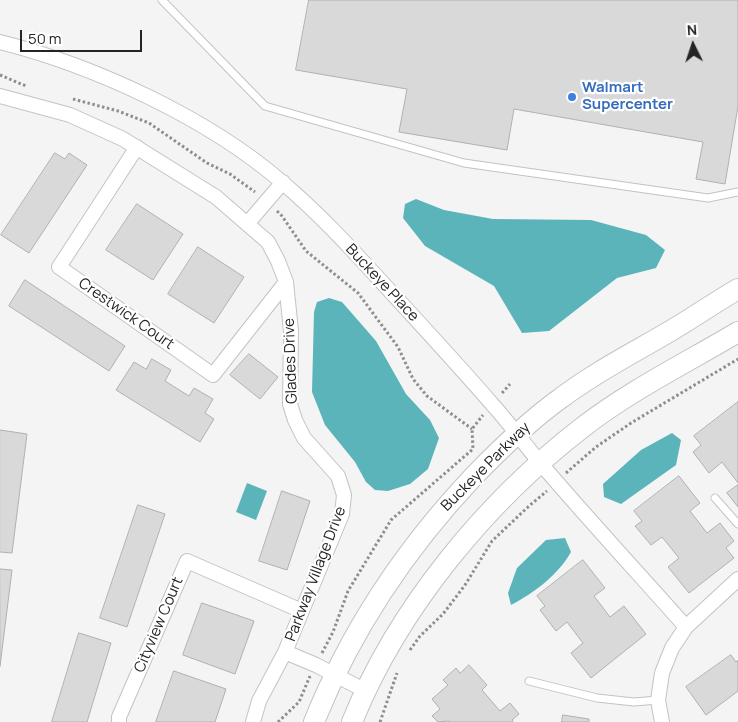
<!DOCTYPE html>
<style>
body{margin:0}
#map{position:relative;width:738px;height:722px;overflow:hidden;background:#f4f4f5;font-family:Manrope,sans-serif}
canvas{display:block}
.north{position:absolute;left:668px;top:20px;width:50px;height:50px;-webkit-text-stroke:4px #fff;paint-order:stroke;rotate:356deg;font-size:14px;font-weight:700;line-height:20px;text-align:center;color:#242425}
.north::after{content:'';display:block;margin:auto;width:18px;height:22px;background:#242425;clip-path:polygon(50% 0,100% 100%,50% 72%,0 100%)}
.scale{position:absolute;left:20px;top:30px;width:122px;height:22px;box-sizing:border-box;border:2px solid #242425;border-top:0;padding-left:6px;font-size:15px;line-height:18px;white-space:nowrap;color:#242425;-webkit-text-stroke:4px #fff;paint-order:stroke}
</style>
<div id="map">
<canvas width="738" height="722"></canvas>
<div class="north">N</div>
<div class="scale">50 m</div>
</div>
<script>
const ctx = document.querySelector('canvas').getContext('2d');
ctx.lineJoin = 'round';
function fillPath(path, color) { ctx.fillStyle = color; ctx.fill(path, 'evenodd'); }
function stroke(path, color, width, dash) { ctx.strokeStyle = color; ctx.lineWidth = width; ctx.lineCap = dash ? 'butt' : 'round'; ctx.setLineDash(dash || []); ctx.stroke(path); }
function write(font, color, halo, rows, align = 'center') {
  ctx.font = font + ' Manrope,sans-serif'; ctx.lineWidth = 4.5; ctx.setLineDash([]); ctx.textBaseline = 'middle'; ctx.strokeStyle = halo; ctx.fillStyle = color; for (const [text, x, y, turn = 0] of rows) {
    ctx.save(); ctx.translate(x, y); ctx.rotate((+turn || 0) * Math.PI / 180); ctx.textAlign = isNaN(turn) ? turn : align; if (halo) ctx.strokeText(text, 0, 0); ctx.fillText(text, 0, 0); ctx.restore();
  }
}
fillPath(new Path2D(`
 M 416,199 L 444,210 L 493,219 L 591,220 L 646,235 L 665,250 L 656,268 L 617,278 L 549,331 L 522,333 L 494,286 L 425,246 L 403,218 L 405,204 Z
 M 329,298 L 342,302 L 376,341 L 406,394 L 430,420 L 439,438 L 428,469 L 410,484 L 388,491 L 375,490 L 366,482 L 355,462 L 325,425 L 312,392 L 314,312 L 317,302 Z
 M 672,433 L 681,440 L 676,465 L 621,504 L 604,497 L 603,484 L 641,450 Z
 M 247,483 L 267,491 L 256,520 L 236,512 Z
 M 565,538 L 571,552 C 558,575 534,593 511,605 L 508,593 L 517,568 L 546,540 Z`), '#5ab4b9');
const building = new Path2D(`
 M 309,0 L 738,0 L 738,106 L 725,184 L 696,179 L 703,142 L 514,109 L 507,150 L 399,132 L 407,89 L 296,70 Z
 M 55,153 L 65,159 L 69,153 L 87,165 L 29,253 L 1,235 Z
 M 137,204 L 183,234 L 153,280 L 106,250 Z
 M 198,247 L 244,277 L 214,323 L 168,294 Z
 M 25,280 L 125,346 L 109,371 L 9,306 Z
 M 249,354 L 278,377 L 260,399 L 230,375 Z
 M 152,359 L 171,370 L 165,381 L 189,396 L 194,388 L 213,399 L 205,413 L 214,419 L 200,442 L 116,390 L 134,362 L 146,369 Z
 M 738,402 L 738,483 L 722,462 L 709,473 L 693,452 L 701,445 L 694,436 Z
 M 0,430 L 27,434 L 12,553 L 0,552 Z
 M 679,476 L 700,503 L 690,511 L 707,533 L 720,523 L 734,541 L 726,548 L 734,558 L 689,593 L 668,567 L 679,558 L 662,537 L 651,545 L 635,526 L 642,521 L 634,511 Z
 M 738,485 L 738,507 L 727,493 Z
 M 282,491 L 310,501 L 287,570 L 259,561 Z
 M 138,505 L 165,514 L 127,627 L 100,618 Z
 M 583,560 L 605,588 L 594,596 L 610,617 L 624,606 L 646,634 L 591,678 L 571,653 L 583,643 L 567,622 L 556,631 L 540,610 L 545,606 L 537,596 Z
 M 0,569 L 12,570 L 0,666 Z
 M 202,603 L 254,621 L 235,674 L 183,655 Z
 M 79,633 L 111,643 L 87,722 L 52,722 Z
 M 731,655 L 736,662 L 738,660 L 738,691 L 706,715 L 686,687 Z
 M 469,665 L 487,685 L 482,690 L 500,711 L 510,703 L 519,714 L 512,720 L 513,722 L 450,722 L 449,721 L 438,722 L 432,716 L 440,709 L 432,699 L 448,685 L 443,680 L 456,668 L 460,673 Z
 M 174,671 L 226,689 L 215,722 L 156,722 Z
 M 563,715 L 589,719 L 589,722 L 562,722 Z`);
fillPath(building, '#d9d9da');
stroke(building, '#b0b0b1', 1);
const lane = new Path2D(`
 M 162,0 L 265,106 L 464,163 L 708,198 L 738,192
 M 715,498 L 738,524
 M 529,681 L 597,698 L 634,702 L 658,700`);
const street = new Path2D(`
 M 0,42 C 95,66 208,118 283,183 C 322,216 356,254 390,291 C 424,328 459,366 492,404 C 510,424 525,445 542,465 C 589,520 638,573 686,627
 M 0,96 L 70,115 L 123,139 L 216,197 L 268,242 L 278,261 L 286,282 L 291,331 L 290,404 L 295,420 L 304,438 L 338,476 L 344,495 L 342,514 L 285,652 L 259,701 L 253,722
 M 137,147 L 59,267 L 213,375 L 286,282
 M 247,224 L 283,182
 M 285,652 L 316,665 L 366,691
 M 119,722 L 119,717 L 187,561 L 302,611
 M 662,722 L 658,700 L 662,673 L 672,648 L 686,627 L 738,579`);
const secondary = new Path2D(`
 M 314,722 C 351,630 406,548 474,476 C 501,448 529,421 561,398 C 594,373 631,354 667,333 C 691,319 714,303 738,289
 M 352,722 C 398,608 486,502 583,427 C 631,390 686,363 738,332`);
stroke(lane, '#c3c3c5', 9);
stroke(street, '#c3c3c5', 16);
stroke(secondary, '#c3c3c5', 22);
stroke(new Path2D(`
 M 0,75 L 26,86
 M 73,99 L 118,111 L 149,123 L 207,163 L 230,174 L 255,192
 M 277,211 L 282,216 L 306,251 L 358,293 L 398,347 L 413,379 L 427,396 L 472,429
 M 502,393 L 510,384
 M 566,473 L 596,447 L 631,423 L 738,359
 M 410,650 L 420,636 L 443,614 L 465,585 L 492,541 L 529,506 L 547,491
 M 322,653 L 333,632 L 348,591 L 391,520 L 473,449 L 472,429 L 483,415
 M 278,722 L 299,702 L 310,676
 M 380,722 L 397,673`), '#8e8e8f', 3, [2.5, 2.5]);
stroke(lane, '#fff', 7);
stroke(street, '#fff', 14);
stroke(secondary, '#fff', 20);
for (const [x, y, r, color] of [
 [572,97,5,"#3f7fe0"]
]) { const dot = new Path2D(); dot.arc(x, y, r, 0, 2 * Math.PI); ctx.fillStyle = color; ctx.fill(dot); stroke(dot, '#fff', 2); }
write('bold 15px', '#366cbe', '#fff', [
 ["Walmart",582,88],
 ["Supercenter",582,105]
], 'left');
write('15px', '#242425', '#fff', [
 ["Buckeye Place",382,283,47],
 ["Crestwick Court",126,314,35],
 ["Glades Drive",291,361,-92],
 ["Buckeye Parkway",486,467,-45],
 ["Parkway Village Drive",316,574,-69],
 ["Cityview Court",159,625,-67]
]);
</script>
